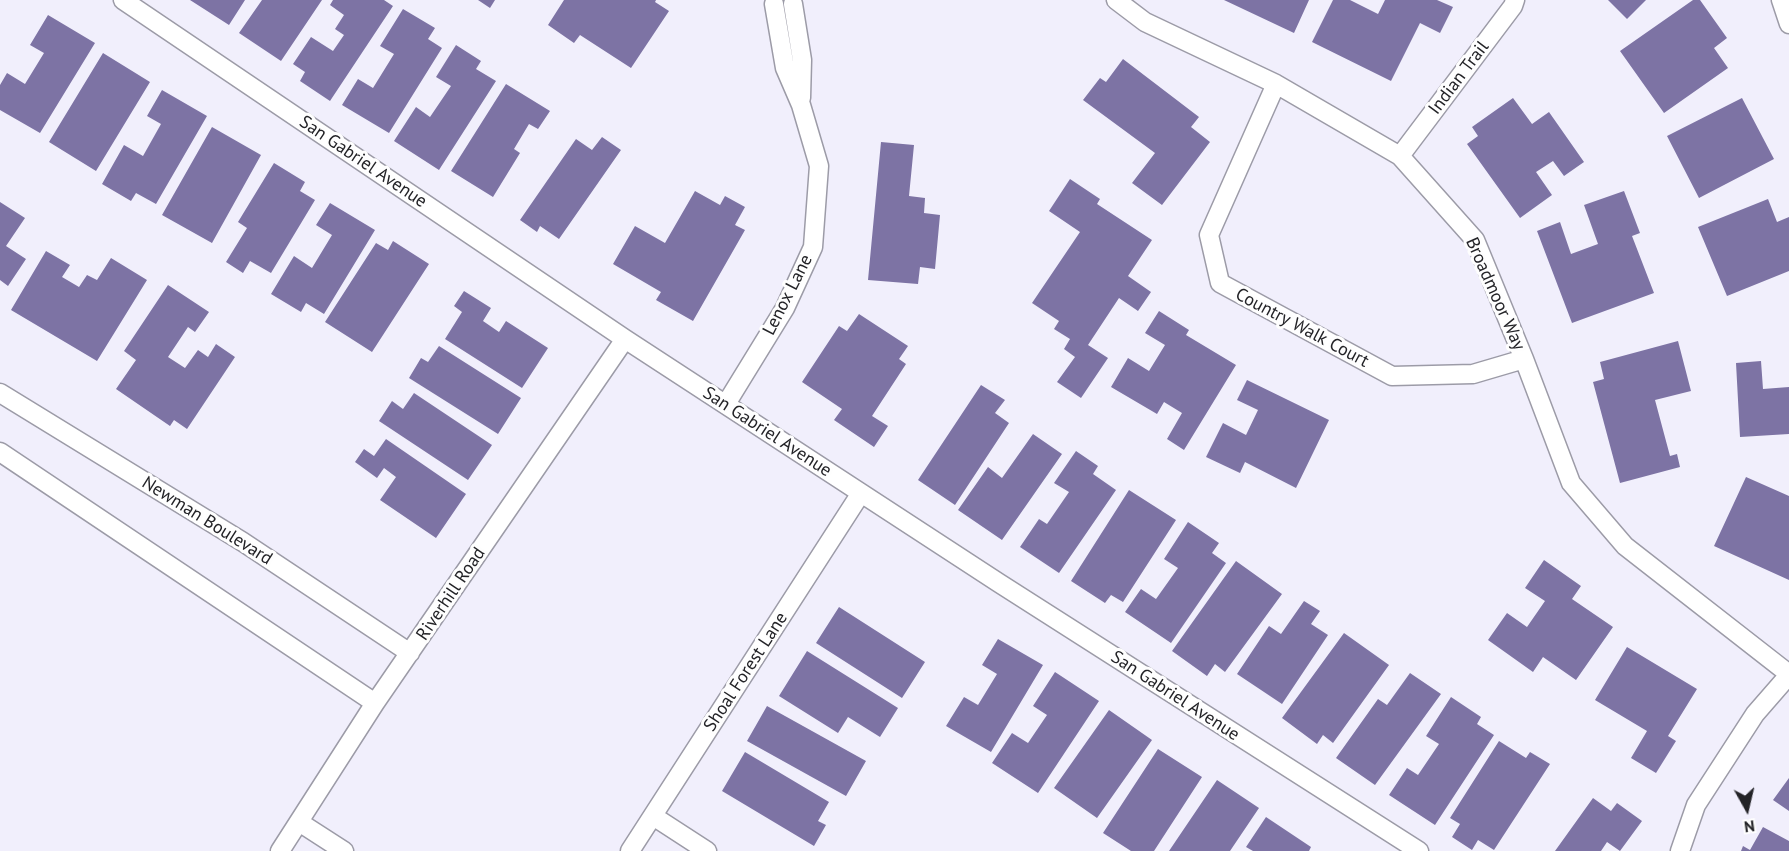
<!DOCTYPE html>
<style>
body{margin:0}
#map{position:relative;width:1789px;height:851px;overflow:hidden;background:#f1effc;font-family:"PT Sans",sans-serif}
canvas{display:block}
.north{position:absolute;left:1717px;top:779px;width:60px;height:60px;-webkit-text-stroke:4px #fefefe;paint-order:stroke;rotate:172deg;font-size:16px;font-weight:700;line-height:24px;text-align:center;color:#232327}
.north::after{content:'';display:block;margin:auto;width:21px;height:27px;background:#232327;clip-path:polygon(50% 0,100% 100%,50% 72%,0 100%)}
</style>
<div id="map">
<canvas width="1789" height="851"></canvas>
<div class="north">N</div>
</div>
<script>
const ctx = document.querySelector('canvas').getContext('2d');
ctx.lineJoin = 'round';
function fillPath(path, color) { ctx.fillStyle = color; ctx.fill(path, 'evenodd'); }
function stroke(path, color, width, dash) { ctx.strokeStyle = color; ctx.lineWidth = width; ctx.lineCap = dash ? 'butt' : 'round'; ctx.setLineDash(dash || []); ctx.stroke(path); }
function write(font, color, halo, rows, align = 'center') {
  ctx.font = font + ' "PT Sans",sans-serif'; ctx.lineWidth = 6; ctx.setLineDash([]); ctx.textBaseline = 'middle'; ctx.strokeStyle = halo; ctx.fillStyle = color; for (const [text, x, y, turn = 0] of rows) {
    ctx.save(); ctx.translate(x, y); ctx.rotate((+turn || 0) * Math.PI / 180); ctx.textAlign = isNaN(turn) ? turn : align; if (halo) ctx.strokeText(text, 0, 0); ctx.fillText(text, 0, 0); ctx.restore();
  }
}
fillPath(new Path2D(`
 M 190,0 L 245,0 L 229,25 Z
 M 262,0 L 322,0 L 281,61 L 239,33 Z
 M 333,0 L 384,0 L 393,6 L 330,101 L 300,81 L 305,72 L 293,64 L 311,37 L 333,51 L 344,35 L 335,29 L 344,15 L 330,5 Z
 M 478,0 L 495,0 L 490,8 Z
 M 564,0 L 656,0 L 655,2 L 669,11 L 631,68 L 580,35 L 574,43 L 548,25 Z
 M 1224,0 L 1309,0 L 1294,33 Z
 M 1333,0 L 1350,0 L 1378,14 L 1385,0 L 1437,0 L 1453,7 L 1440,33 L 1420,23 L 1391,81 L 1312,42 Z
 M 1608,0 L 1646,0 L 1627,19 Z
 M 1693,0 L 1700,0 L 1727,38 L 1714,48 L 1728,68 L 1664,113 L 1620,51 Z
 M 403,9 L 435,28 L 428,39 L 442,48 L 389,133 L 342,105 L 358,79 L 373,88 L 394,54 L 380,46 Z
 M 48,15 L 95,43 L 40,133 L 0,110 L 0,85 L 7,73 L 25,84 L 44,53 L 30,45 Z
 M 456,45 L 481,61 L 476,69 L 496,81 L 439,170 L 394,141 L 416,107 L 430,117 L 451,86 L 436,77 Z
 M 103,53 L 150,82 L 96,171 L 49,142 Z
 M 1123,59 L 1199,117 L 1191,127 L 1210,142 L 1162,205 L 1132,183 L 1155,153 L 1083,100 L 1100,78 L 1106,82 Z
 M 506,84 L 550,111 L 538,129 L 529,124 L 514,149 L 520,153 L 493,197 L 451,171 Z
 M 162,90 L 207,116 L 156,204 L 136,193 L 131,201 L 102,184 L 124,145 L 143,156 L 161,124 L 147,116 Z
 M 1513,98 L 1532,124 L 1549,112 L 1584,162 L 1564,176 L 1553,161 L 1536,172 L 1552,195 L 1520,218 L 1467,144 L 1478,136 L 1472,127 Z
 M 1742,98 L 1774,159 L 1699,198 L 1667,136 Z
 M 212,127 L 261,155 L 212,243 L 162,215 Z
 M 602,137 L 621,150 L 559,239 L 540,226 L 537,232 L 520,220 L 576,139 L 592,150 Z
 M 881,142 L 914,145 L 909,196 L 925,198 L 924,213 L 940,215 L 935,269 L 920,267 L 918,284 L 868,280 Z
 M 274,163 L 305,182 L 300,191 L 315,200 L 271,273 L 250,261 L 243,273 L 226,262 L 247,228 L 238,222 Z
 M 1070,179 L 1100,199 L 1097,204 L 1152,240 L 1128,276 L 1151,292 L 1138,311 L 1119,298 L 1088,345 L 1108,358 L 1081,398 L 1057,382 L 1075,357 L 1064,349 L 1070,339 L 1054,329 L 1059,321 L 1032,303 L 1080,232 L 1049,211 Z
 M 695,191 L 720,205 L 725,196 L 745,207 L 735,225 L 745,230 L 693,321 L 656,300 L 661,292 L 613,264 L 635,226 L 665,243 Z
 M 1624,191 L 1640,233 L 1632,236 L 1654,293 L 1572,323 L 1537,231 L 1560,222 L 1571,254 L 1598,244 L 1584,205 Z
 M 1768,199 L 1777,222 L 1789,217 L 1789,271 L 1727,296 L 1698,227 Z
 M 0,202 L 25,218 L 6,246 L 26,259 L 8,286 L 0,280 Z
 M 330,203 L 375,230 L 324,314 L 306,303 L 301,312 L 271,294 L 294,256 L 312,268 L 332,235 L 316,225 Z
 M 393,241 L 429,264 L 372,352 L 325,322 L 376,243 L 388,250 Z
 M 46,251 L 70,265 L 62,277 L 79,287 L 87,275 L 97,280 L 111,258 L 147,280 L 97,361 L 11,310 Z
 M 168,285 L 209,312 L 195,332 L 188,327 L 168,357 L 185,368 L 198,350 L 208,357 L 216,344 L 235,357 L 187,429 L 174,420 L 170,426 L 116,389 L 136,360 L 124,351 Z
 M 464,291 L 491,308 L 483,321 L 499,332 L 506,321 L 548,348 L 522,388 L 445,339 L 462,312 L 454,306 Z
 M 1159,311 L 1189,330 L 1186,335 L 1236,365 L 1184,450 L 1167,439 L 1182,413 L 1164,402 L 1157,414 L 1111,387 L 1128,358 L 1149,371 L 1165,345 L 1145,333 Z
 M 859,314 L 908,346 L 899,359 L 906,364 L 872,416 L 888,426 L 874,447 L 834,420 L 842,409 L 802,382 L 839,326 L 847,331 Z
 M 1678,341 L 1691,391 L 1655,400 L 1670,456 L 1677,454 L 1680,467 L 1620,483 L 1593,382 L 1604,379 L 1600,362 Z
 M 439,346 L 521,398 L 498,434 L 409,378 L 421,358 L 428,362 Z
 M 1761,361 L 1763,389 L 1789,387 L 1789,434 L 1740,437 L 1736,363 Z
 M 1247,380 L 1329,420 L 1296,488 L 1245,462 L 1240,473 L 1206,457 L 1223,423 L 1246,435 L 1258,410 L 1237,400 Z
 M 981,385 L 1005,400 L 995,413 L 1009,423 L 955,505 L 918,480 Z
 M 414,393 L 492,445 L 468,480 L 379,421 L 392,401 L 403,409 Z
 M 1033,434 L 1062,454 L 1002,540 L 958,510 L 988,467 L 1002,478 Z
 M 386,439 L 466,494 L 436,538 L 380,500 L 396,477 L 384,468 L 377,478 L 355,462 L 364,449 L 374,456 Z
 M 1076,451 L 1098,466 L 1093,474 L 1116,490 L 1059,573 L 1020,547 L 1039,519 L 1047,524 L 1069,492 L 1054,483 Z
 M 1746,477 L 1789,496 L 1789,580 L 1714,546 Z
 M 1129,490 L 1176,520 L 1123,602 L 1111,595 L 1105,603 L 1071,581 Z
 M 1188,522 L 1219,543 L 1212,553 L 1226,563 L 1171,643 L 1125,612 L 1141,589 L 1156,599 L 1178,568 L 1164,559 Z
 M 1544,560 L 1581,586 L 1572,599 L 1613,627 L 1576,680 L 1543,657 L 1533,672 L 1488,640 L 1507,613 L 1527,627 L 1545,601 L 1525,588 Z
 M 1236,561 L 1282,594 L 1225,672 L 1215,664 L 1207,676 L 1172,651 Z
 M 1304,601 L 1320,611 L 1311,624 L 1328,635 L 1282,704 L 1237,674 L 1269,626 L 1281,634 Z
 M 839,607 L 925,662 L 902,698 L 816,643 Z
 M 1344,633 L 1389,665 L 1333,743 L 1323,735 L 1317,744 L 1282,718 Z
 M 998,639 L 1043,665 L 991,752 L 946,726 L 964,697 L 978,705 L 997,674 L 982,665 Z
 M 1627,647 L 1697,689 L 1668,736 L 1676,741 L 1656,773 L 1631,758 L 1647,731 L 1595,700 Z
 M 807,651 L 898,708 L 880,737 L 848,717 L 838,733 L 779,696 Z
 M 1055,672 L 1099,701 L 1038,793 L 992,763 L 1012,733 L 1028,743 L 1047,715 L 1033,706 Z
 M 1410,673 L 1441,694 L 1375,785 L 1336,758 L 1378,699 L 1387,705 Z
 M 1451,697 L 1481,717 L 1477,724 L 1494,735 L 1435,825 L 1389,795 L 1407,768 L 1418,775 L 1439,744 L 1426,736 Z
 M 767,706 L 866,761 L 846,796 L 747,741 Z
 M 1109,710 L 1152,740 L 1097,818 L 1054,788 Z
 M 1499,741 L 1526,758 L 1530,752 L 1550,764 L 1494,850 L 1478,840 L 1472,850 L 1452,837 L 1460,824 L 1450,818 Z
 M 1158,749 L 1202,777 L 1154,851 L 1131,851 L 1103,833 Z
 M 745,752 L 829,802 L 818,821 L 826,825 L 814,846 L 722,791 Z
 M 1789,778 L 1789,811 L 1773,800 Z
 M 1217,780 L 1259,808 L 1230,851 L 1169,851 Z
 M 1593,798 L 1611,811 L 1617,803 L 1642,821 L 1620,851 L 1607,842 L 1601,851 L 1555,851 Z
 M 1266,817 L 1311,847 L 1309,851 L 1253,851 L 1246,847 Z
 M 1763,827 L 1789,841 L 1789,851 L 1741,851 L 1743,846 L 1750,850 Z`), '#7d73a4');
const street = new Path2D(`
 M 123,0 L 625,339 L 999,583 L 1419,851
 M 1116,0 L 1145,22 L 1276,84 L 1400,156 L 1475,240 L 1524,359 L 1571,483 L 1625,546 L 1789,674
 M 1781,0 L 1789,24
 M 793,4 L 802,60 L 801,98
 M 1276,84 L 1209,235 L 1220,283 L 1392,376 L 1473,374 L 1524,359
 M 1400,156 L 1513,6 L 1515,0
 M 0,393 L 243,542 L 410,653
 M 726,404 L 785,308 L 813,247 L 819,166 L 801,105 L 785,68 L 774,4
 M 0,452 L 375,703
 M 653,816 L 707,851
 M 299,822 L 344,851
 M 280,851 L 375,703 L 625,339
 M 630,851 L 861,493
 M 1680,851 L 1696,805 L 1755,714 L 1789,675`);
stroke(street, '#9c9ba7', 21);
stroke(street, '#fff', 18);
write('18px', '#232327', '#fefefe', [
 ["Indian Trail",1459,78,-53],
 ["San Gabriel Avenue",363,162,34],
 ["Broadmoor Way",1495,294,66],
 ["Lenox Lane",788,295,-63],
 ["Country Walk Court",1302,328,28],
 ["San Gabriel Avenue",767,432,33],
 ["Newman Boulevard",207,521,32],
 ["Riverhill Road",451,594,-56],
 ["Shoal Forest Lane",746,672,-57],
 ["San Gabriel Avenue",1175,696,33]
]);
</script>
